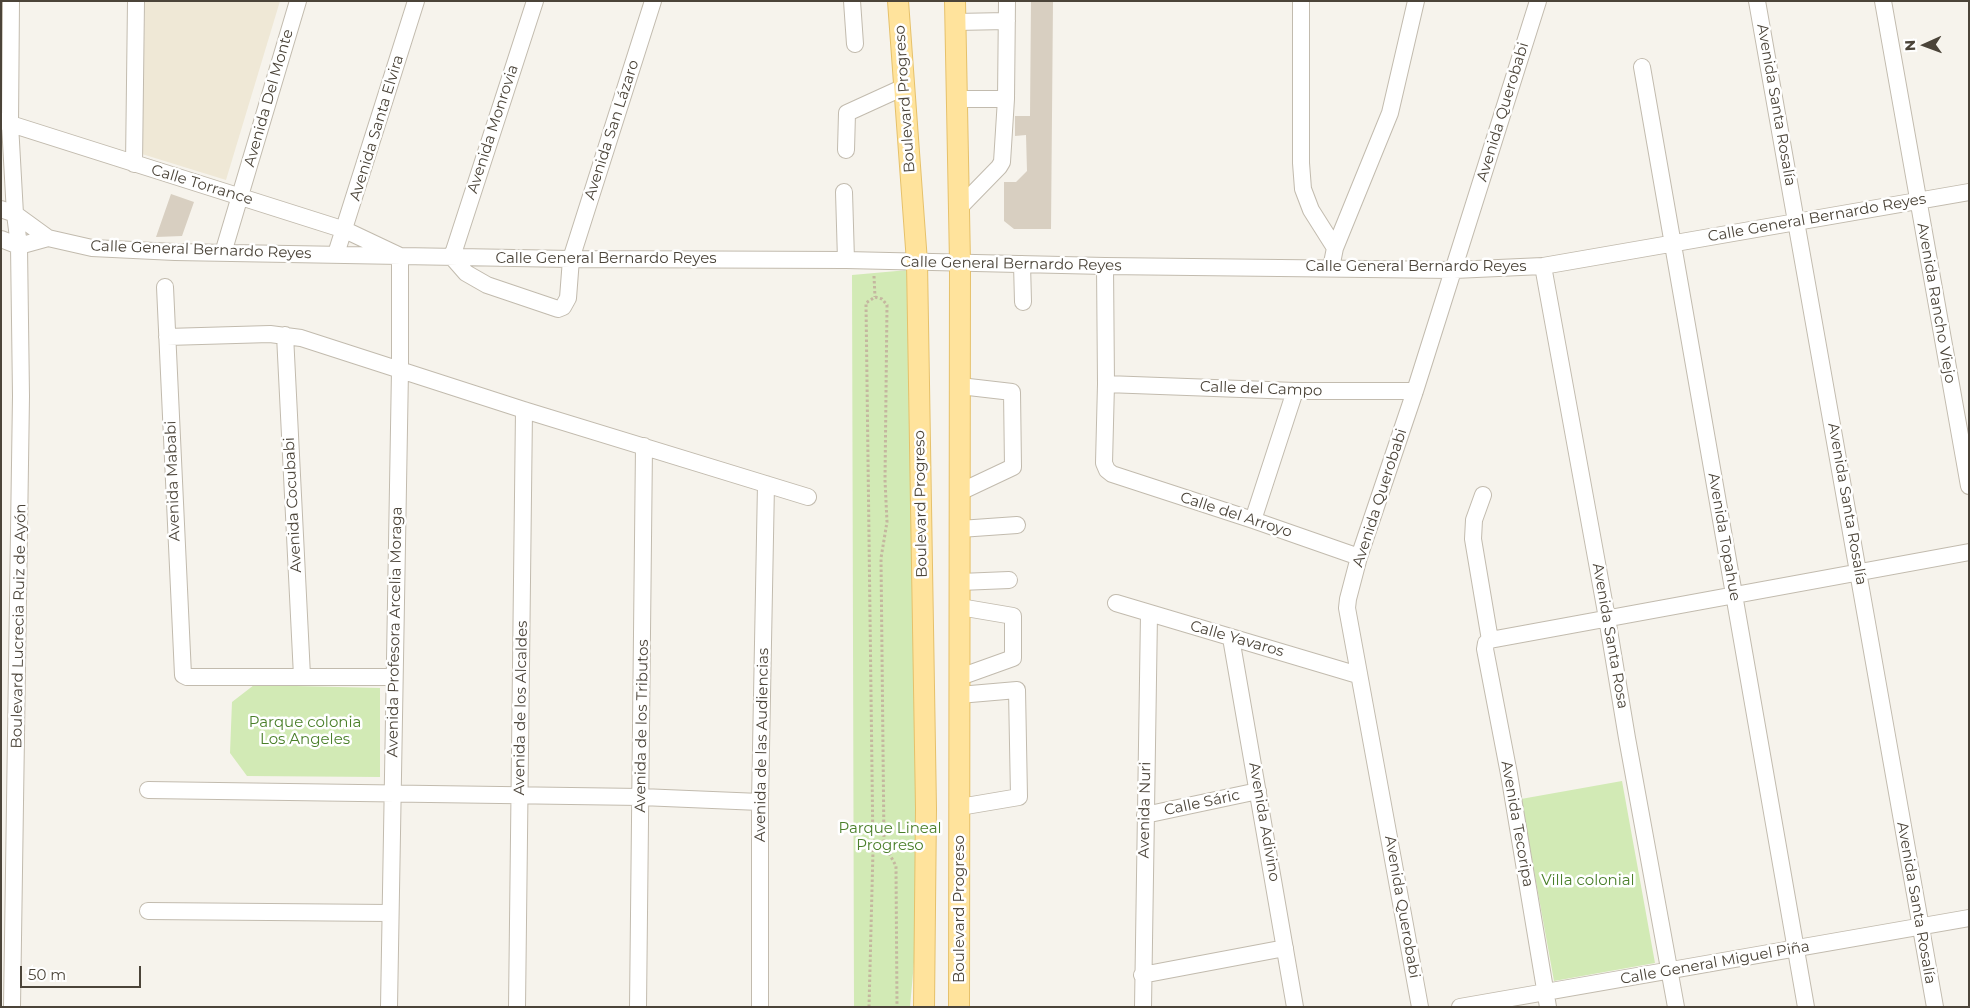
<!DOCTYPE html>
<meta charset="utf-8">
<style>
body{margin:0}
#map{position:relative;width:1970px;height:1008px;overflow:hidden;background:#f6f3ec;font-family:Montserrat,sans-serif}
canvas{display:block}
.frame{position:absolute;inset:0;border:2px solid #4b4439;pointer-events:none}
.north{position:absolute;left:1900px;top:20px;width:50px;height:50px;-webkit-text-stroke:4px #fff;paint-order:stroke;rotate:268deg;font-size:14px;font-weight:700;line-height:20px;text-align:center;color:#4b4439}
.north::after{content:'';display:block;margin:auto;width:18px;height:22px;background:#4b4439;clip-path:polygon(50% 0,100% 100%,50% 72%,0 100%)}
.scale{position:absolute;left:20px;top:966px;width:121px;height:22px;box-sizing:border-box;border:2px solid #4b4439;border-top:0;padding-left:6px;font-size:15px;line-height:18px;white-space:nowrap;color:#4b4439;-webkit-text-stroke:4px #fff;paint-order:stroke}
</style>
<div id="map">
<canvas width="1970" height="1008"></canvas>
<div class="frame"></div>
<div class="north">N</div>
<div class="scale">50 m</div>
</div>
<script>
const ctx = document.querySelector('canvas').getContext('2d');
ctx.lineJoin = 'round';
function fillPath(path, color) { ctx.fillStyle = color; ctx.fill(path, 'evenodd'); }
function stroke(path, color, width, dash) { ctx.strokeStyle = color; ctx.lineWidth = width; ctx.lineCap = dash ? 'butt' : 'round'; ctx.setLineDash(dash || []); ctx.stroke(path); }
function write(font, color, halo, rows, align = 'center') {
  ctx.font = font + ' Montserrat,sans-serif'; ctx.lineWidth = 5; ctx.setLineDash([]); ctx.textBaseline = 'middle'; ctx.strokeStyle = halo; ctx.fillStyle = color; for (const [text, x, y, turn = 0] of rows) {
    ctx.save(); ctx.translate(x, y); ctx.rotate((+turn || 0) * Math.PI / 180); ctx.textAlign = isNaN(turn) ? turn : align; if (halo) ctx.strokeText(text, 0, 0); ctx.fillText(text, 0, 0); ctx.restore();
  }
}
fillPath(new Path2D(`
 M 145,1 L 280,1 L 226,180 L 142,154 Z`), '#efe8d6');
fillPath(new Path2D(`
 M 908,270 L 925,839 L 910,1007 L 854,1007 L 852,275 Z
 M 254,685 L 380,688 L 380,777 L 247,776 L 230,753 L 232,702 Z
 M 1622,781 L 1655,963 L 1554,981 L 1521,799 Z`), '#d2eab5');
fillPath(new Path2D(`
 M 1031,1 L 1053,1 L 1051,229 L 1014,229 L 1004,221 L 1004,182 L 1016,182 L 1027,171 L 1026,135 L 1015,136 L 1015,116 L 1030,116 Z
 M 171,194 L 194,202 L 182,236 L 156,237 Z`), '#d8cfc1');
const minor = new Path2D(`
 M 11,1 L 10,124 L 15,214 L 19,246 L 21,396 L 12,1007
 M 535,1 L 452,257 L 466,273 L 487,285 L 558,309 L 563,307 L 568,298 L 571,259 L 653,1
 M 852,1 L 855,44
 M 1301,1 L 1301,163 L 1303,189 L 1311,210 L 1335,248
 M 1757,1 L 1935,1007
 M 1883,1 L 1969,486
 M 955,22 L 1007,21
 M 1642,67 L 1806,1007
 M 956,99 L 1006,99
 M 1,121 L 345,230 L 400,256 L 400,370 L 389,1007
 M 846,150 L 847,113 L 904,87
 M 134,164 L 136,1
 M 844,192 L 846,260
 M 959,208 L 999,167 L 1002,162 L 1006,99 L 1007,1
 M 1,209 L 15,214 L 48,238 L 92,248 L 175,252 L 571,259 L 846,260 L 1105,266 L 1454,270 L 1543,266 L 1969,192
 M 1,239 L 19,246 L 48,238
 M 223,253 L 298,1
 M 336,254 L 416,1
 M 1022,264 L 1023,302
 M 1105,266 L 1106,384 L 1104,463 L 1107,470 L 1112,474 L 1253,520 L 1359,557
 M 1543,266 L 1607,618 L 1627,738 L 1676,1007
 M 1331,268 L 1335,248 L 1390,113 L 1416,1
 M 165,287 L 183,675 L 187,677 L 394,677
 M 285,335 L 302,676
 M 167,337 L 270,334 L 301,338 L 524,410 L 808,497
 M 1106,384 L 1295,391 L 1415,391
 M 960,492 L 1013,467 L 1012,392 L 960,386
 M 1483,495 L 1474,520 L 1473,539 L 1490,640
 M 1253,520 L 1295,391
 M 960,529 L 1017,525
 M 960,582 L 1009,580
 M 1116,603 L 1358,675
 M 1231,638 L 1295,1007
 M 960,677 L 1013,658 L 1013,616 L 960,607
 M 959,695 L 1017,690 L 1019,797 L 960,807
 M 148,790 L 641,797 L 760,802
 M 1145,815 L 1258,791
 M 148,911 L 390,913
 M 1142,975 L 1285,948
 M 517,1007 L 524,410
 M 638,1007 L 644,446
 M 760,1007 L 760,802 L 766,484
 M 1143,1007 L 1149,614
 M 1420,1007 L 1347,608 L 1348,599 L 1359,557 L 1415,391 L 1538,1
 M 1460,1007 L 1969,918
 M 1548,1007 L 1509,774 L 1485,649 L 1486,643 L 1490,640 L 1969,552`);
const major = new Path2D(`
 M 898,1 L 917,262 L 926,809 L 924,1007
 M 955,1 L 960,263 L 959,1007`);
stroke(minor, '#c2bbae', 18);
stroke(major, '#e6c16a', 22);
stroke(new Path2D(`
 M 874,276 L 875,297
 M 869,1007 L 873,850 L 866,303 L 875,297 L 882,299 L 887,305 L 885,480 L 887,522 L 881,558 L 884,844 L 896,866 L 897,1007`), '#c4b79f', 3, [2.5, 2.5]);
stroke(minor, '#fff', 16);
stroke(major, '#ffe39c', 20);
write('15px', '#4b4439', '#fff', [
 ["Avenida Del Monte",269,98,-74],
 ["Boulevard Progreso",905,99,-94],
 ["Avenida Santa Rosalía",1776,105,80],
 ["Avenida Querobabi",1503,112,-73],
 ["Avenida Santa Elvira",377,128,-73],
 ["Avenida Monrovia",493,129,-72],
 ["Avenida San Lázaro",612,130,-72],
 ["Calle Torrance",202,185,17],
 ["Calle General Bernardo Reyes",1817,218,-10],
 ["Calle General Bernardo Reyes",201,250,2],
 ["Calle General Bernardo Reyes",606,259],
 ["Calle General Bernardo Reyes",1011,264,1],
 ["Calle General Bernardo Reyes",1416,267],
 ["Avenida Rancho Viejo",1936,303,80],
 ["Calle del Campo",1261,389,2],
 ["Avenida Mababi",173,481,-92],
 ["Avenida Querobabi",1380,498,-72],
 ["Boulevard Progreso",921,504,-91],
 ["Avenida Santa Rosalía",1847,504,80],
 ["Avenida Cocubabi",293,505,-93],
 ["Calle del Arroyo",1236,515,18],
 ["Avenida Topahue",1724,537,80],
 ["Boulevard Lucrecia Ruiz de Ayón",19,626,-89],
 ["Avenida Profesora Arcelia Moraga",395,632,-89],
 ["Avenida Santa Rosa",1610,636,80],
 ["Calle Yavaros",1237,639,16],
 ["Avenida de los Alcaldes",521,708,-89],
 ["Avenida de los Tributos",642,726,-89],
 ["Avenida de las Audiencias",762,745,-89],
 ["Calle Sáric",1202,803,-12],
 ["Avenida Nuri",1145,810,-89],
 ["Avenida Adivino",1264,822,80],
 ["Avenida Tecoripa",1517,824,80],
 ["Avenida Santa Rosalía",1916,903,80],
 ["Avenida Querobabi",1402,907,80],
 ["Boulevard Progreso",960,909,-90],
 ["Calle General Miguel Piña",1715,963,-10]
]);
write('15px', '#4a7f2a', '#fff', [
 ["Parque colonia",305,723],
 ["Los Angeles",305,740],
 ["Parque Lineal",890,829],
 ["Progreso",890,846],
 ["Villa colonial",1588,881]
]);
</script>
